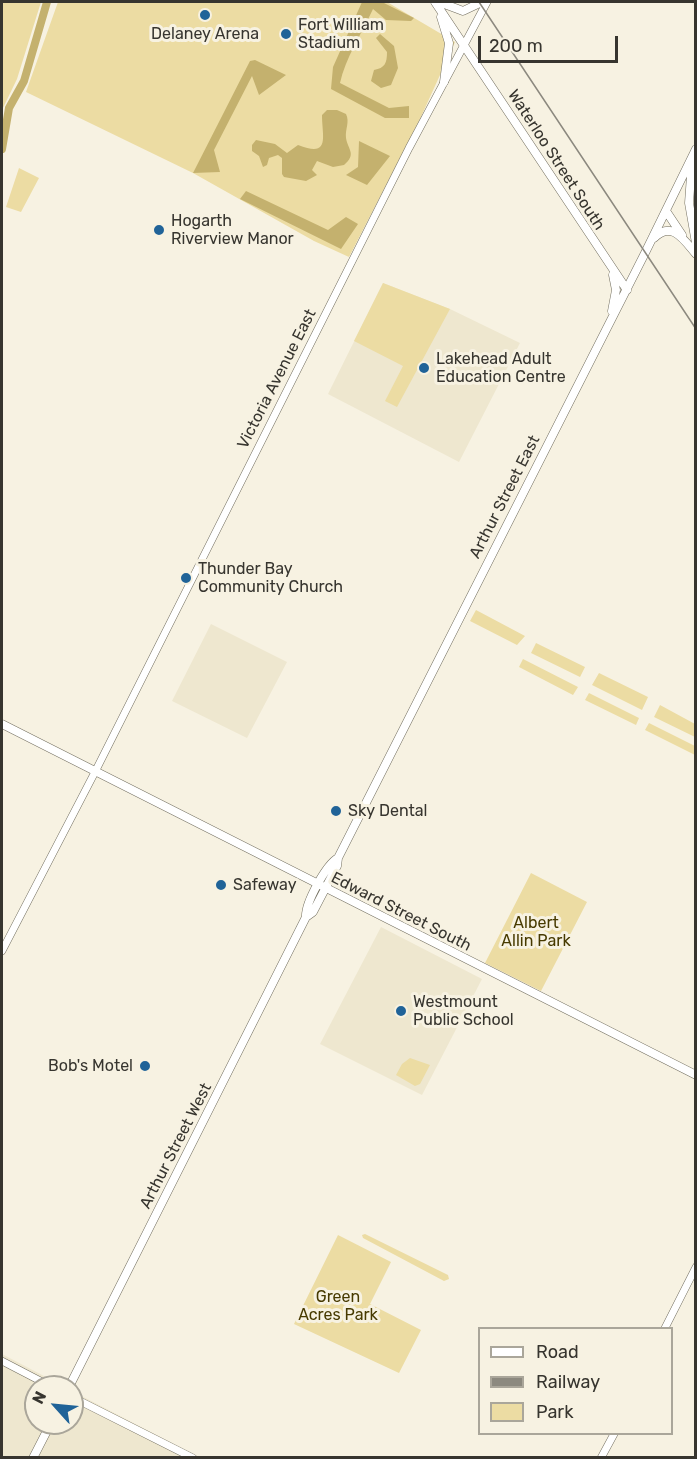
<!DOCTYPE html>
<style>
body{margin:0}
#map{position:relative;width:697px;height:1459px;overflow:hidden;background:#f7f2e2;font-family:Rubik,sans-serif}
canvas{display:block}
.frame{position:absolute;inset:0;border:3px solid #37352f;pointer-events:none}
.legend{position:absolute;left:478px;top:1327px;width:195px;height:108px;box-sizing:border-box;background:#f7f2e2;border:2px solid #aaa69a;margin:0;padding:8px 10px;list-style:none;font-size:18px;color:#37352f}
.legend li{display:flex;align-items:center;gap:12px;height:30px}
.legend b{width:30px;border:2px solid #aaa69a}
.north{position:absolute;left:24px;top:1375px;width:60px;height:60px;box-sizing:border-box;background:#f7f2e2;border:2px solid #aaa69a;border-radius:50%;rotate:297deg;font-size:16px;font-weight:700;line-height:24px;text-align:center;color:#37352f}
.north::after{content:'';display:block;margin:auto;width:21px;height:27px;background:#206398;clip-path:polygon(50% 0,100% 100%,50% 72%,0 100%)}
.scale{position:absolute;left:478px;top:36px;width:140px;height:27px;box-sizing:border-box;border:3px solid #37352f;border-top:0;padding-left:8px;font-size:18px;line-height:21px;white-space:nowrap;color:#37352f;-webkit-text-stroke:4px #f7f2e2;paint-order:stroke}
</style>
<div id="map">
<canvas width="697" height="1459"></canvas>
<div class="frame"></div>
<ul class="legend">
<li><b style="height:8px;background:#fff"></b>Road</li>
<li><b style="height:8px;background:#8c897f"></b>Railway</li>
<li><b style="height:16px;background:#ecdca3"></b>Park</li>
</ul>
<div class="north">N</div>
<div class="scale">200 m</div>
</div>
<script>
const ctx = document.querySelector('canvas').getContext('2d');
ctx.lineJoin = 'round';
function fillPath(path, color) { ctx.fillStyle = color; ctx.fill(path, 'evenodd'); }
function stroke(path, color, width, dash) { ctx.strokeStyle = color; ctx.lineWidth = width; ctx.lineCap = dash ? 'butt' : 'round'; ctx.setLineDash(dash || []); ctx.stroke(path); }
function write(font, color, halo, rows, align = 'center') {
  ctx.font = font + ' Rubik,sans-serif'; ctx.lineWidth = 6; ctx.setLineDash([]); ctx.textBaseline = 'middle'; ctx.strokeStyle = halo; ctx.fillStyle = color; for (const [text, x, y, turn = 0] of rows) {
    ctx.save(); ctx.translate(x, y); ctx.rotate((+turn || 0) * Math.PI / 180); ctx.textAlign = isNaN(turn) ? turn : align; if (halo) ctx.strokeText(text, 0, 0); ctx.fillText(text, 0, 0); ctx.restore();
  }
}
fillPath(new Path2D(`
 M 383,283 L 450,309 L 520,343 L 459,462 L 328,394 Z
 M 211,624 L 287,662 L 247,738 L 172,701 Z
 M 381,927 L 482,979 L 422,1095 L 320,1044 Z
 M 2,1354 L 65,1387 L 36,1387 L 36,1423 L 72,1423 L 72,1391 L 199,1457 L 2,1457 Z`), '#eee7cf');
fillPath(new Path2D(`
 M 2,2 L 41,2 L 17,79 L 2,110 Z
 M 58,2 L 387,2 L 455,42 L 420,119 L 349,257 L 314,241 L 193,173 L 26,92 Z
 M 19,168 L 39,178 L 21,212 L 6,207 Z
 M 383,283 L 450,309 L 397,407 L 385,401 L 403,366 L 354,341 Z
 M 476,610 L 525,636 L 517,645 L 470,621 Z
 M 536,643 L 585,667 L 580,677 L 531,653 Z
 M 523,659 L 578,687 L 573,695 L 519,667 Z
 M 599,673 L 648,697 L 642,710 L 592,685 Z
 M 589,693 L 639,718 L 636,725 L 585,700 Z
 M 660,705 L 695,724 L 695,737 L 654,717 Z
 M 649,723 L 695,746 L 695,755 L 645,730 Z
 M 531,873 L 587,902 L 541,991 L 485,963 Z
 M 410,1058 L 430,1065 L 420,1084 L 415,1086 L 396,1075 L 402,1064 Z
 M 365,1234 L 448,1275 L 449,1279 L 444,1281 L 363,1238 L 362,1235 Z
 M 338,1235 L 391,1262 L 370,1304 L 421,1330 L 399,1373 L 294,1324 Z`), '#ecdca3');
fillPath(new Path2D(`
 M 362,2 L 382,2 L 414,18 L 411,21 L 386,20 L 373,9 C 362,33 345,59 340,83 L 389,108 L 409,106 L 409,118 L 385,118 L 331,89 L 333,67 Z
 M 380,34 L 394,46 L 398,68 L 391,85 L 381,88 L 371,81 L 374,70 C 385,68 387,63 387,52 L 376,38 Z
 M 255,60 L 286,75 L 259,95 L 252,76 L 214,150 L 220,172 L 193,173 L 250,61 Z
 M 327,110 L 337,110 L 346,114 C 350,122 345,129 346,138 C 348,150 357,154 344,165 L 333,167 L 317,161 L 312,170 L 317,175 L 306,181 L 284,177 L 282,174 L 282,158 L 278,155 L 269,158 L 267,165 L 263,167 L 259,156 L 252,151 L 252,145 L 256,140 L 275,144 L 287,153 L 298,145 C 331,158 322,137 322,115 Z
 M 359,141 L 390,156 L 367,185 L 346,175 L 358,167 Z
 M 246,191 L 328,230 L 346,217 L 358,224 L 341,249 L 240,199 Z`), '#c4b16e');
stroke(new Path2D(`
 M 2,149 L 9,108 L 24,81 L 47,2`), '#c4b16e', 8);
const tertiary = new Path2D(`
 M 2,951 L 95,772 L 409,148 L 487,2
 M 665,1328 L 696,1267
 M 2,1361 L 52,1387
 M 72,1397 L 193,1458
 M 601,1458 L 614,1434`);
const secondary = new Path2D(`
 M 435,2 L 627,290
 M 439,2 L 463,11 L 482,2
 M 441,17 L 449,43 L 444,82
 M 692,162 L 689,203 L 696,243
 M 666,211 L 682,235
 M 654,238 C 672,220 684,240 696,254
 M 612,311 L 616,290 L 613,275
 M 2,724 L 696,1075
 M 306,917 L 313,912 L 337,866 L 338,858 L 645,253 L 696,149
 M 69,1387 L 306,917 C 305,903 326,865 338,858
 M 33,1458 L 51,1423`);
stroke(tertiary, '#716d5e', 8);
stroke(secondary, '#716d5e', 9);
stroke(tertiary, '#fff', 7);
stroke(secondary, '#fff', 8);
stroke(new Path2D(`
 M 479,2 L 696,329`), '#8c897f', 1.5);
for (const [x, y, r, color] of [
 [205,15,6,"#206398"],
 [286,34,6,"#206398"],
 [159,230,6,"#206398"],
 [424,368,6,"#206398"],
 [186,578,6,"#206398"],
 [336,811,6,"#206398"],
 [221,885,6,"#206398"],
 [401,1011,6,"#206398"],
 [145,1066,6,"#206398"]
]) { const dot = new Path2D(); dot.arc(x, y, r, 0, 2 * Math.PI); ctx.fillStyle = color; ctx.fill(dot); stroke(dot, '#f7f2e2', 2); }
write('16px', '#37352f', '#f7f2e2', [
 ["Fort William",298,25],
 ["Stadium",298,43],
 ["Delaney Arena",205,34,"center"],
 ["Hogarth",171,221],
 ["Riverview Manor",171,239],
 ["Lakehead Adult",436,359],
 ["Education Centre",436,377],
 ["Thunder Bay",198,569],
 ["Community Church",198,587],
 ["Sky Dental",348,811],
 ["Safeway",233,885],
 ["Westmount",413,1002],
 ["Public School",413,1020],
 ["Bob's Motel",133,1066,"right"]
], 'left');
write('16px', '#37352f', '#f7f2e2', [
 ["Waterloo Street South",556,160,57],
 ["Victoria Avenue East",277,379,-63],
 ["Arthur Street East",505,497,-63],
 ["Edward Street South",401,912,27],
 ["Arthur Street West",176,1146,-63]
]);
write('16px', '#473a00', '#f7f2e2', [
 ["Albert",536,923],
 ["Allin Park",536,941],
 ["Green",338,1297],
 ["Acres Park",338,1315]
]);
</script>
